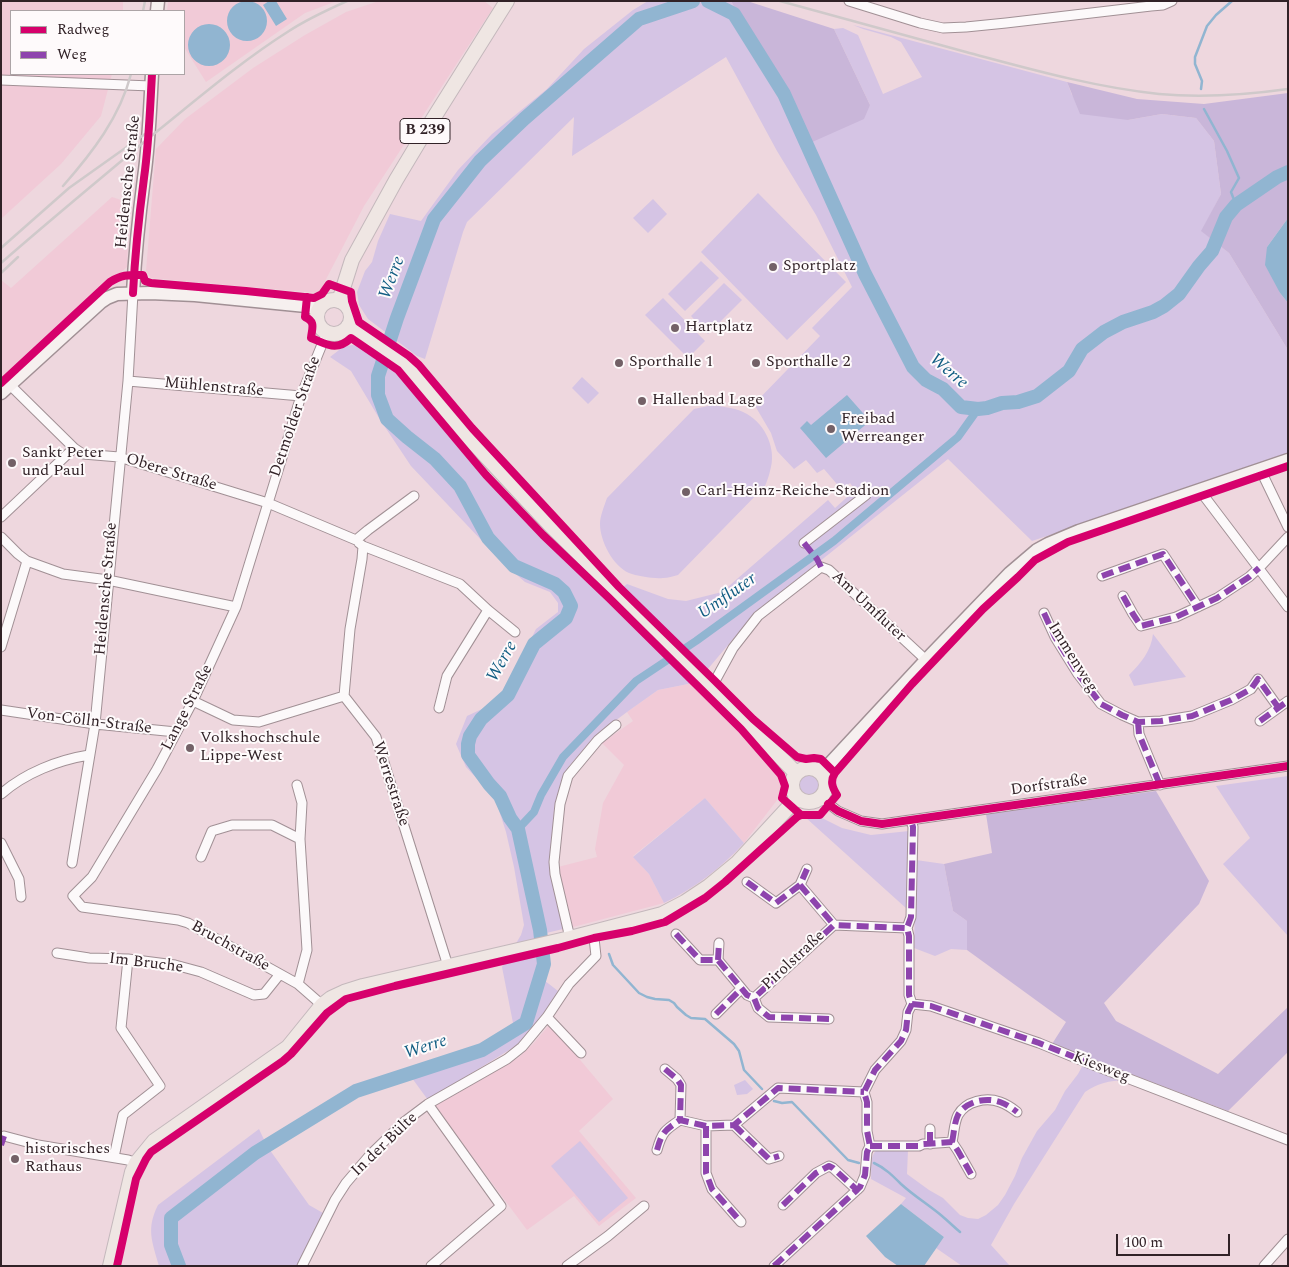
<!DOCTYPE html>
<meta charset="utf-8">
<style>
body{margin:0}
#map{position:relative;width:1289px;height:1267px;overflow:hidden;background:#eed7de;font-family:Spectral,serif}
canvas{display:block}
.frame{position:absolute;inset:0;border:2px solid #312227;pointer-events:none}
.legend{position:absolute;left:10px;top:10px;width:175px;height:65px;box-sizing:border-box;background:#fefafb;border:1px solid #aca4a6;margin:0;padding:6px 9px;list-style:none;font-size:15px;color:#312227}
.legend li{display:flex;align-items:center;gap:10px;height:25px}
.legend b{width:25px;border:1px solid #aca4a6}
.scale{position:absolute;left:1116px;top:1234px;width:114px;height:22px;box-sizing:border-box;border:2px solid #312227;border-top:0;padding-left:6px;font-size:15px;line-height:18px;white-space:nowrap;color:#312227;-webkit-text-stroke:4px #fefafb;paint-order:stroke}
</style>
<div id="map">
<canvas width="1289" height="1267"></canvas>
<div class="frame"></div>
<ul class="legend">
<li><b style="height:6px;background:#d6006c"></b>Radweg</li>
<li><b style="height:6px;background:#8e44ad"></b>Weg</li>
</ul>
<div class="scale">100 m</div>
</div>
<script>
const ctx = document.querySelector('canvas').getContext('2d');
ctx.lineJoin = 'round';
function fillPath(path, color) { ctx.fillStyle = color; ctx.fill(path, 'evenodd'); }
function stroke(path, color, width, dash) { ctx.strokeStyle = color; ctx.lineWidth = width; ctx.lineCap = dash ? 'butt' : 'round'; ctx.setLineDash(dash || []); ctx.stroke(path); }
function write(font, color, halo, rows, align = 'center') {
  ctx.font = font + ' Spectral,serif'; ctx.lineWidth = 4; ctx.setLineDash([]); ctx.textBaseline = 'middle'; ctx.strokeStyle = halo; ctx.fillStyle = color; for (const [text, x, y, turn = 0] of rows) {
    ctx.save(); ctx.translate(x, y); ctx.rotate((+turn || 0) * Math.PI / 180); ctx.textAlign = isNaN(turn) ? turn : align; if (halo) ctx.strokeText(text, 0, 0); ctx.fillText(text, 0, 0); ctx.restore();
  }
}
fillPath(new Path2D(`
 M 1,1 L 123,1 L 123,11 L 11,11 L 11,74 L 112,74 L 101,116 L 61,164 L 1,219 Z
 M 168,1 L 337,1 L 305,13 L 206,82 L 184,47 L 184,11 L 167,11 Z
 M 379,1 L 484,1 L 493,8 L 364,206 L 321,289 L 317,293 L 151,278 L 146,271 L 156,149 L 185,119 L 253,68 L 305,35 L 346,12 Z
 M 112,197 L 130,203 L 127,267 L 1,382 L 1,280 L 11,288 Z
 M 693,683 L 772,767 L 780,778 L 783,787 L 781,795 L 744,843 L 705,798 L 633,856 L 649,874 L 664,903 L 573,927 L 558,867 L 597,857 L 595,849 L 603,803 L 624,765 L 602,743 L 633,721 L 627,712 L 658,690 Z
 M 550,1024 L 613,1099 L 579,1131 L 636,1198 L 599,1226 L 574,1196 L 527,1230 L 434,1105 L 518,1058 L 533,1044 Z`), '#f1cad7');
fillPath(new Path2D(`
 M 648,1 L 731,1 L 781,94 L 796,116 L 810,143 L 870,105 L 834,29 L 843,28 L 858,35 L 883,94 L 922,77 L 901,42 L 891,37 L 863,29 L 853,25 L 1067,82 L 1072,95 L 1128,120 L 1162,114 L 1196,118 L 1214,141 L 1221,194 L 1202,231 L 1229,253 L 1288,350 L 1288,455 L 1032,541 L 948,459 L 755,613 L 707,670 L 672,636 L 621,589 L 627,584 L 668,599 L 686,601 L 722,592 L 828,500 L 835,508 L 855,490 L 850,483 L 842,490 L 824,469 L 817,473 L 806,460 L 794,469 L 777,451 L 771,433 L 754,404 L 820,336 L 812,328 L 852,287 L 816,215 L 777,151 L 726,57 L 572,156 L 574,117 L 467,222 L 463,232 L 425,359 L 417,356 L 368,319 L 359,305 L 357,292 L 365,271 L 372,262 L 378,241 L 390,214 L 421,221 L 458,170 L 492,134 L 547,89 L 584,49 L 633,10 Z
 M 758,193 L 846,282 L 787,340 L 701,252 Z
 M 653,199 L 667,214 L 648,233 L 633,218 Z
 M 701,261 L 719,278 L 685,311 L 668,294 Z
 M 724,283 L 742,300 L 708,334 L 691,316 Z
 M 663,298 L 705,341 L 688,358 L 645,315 Z
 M 352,345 L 359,346 L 366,349 L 398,372 L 482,469 L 543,536 L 693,683 L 658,690 L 627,712 L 595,736 L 570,765 L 563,777 L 554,808 L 552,875 L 563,929 L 538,935 L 544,964 L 540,977 L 558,991 L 527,1039 L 428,1100 L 409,1074 L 481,1049 L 513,1023 L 502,967 L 521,935 L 524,925 L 514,867 L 506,832 L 495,798 L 466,767 L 456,744 L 467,716 L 484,708 L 505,691 L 536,629 L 558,612 L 558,603 L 550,592 L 525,582 L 502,562 L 411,466 L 379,418 L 351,371 L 330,357 L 343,347 Z
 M 582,377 L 599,393 L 588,404 L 572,388 Z
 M 713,405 C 724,407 737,408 747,414 C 766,425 777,450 770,471 C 769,476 767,481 765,486 L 678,575 C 673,576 668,578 663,578 C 654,579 637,576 629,573 C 613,566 600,541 600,524 C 600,516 604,507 607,498 L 694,409 Z
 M 1153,634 L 1186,677 L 1134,686 L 1129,675 C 1141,663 1151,651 1153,634 Z
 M797 785a11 11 0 1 1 22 0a11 11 0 1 1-22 0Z
 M 1288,776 L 1288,936 L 1223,864 L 1250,838 L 1216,786 Z
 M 705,798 L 744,843 C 721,868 695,888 664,903 L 649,874 L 633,857 Z
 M 809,816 L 820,817 L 842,828 L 871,835 L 909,831 L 907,909 L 805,817 Z
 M 916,860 L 944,864 L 953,911 L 967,921 L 967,950 L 951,949 L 935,956 L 914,948 Z
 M 1084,1063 L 1125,1080 C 1109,1081 1098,1083 1085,1092 L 1014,1204 L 991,1245 L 1010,1266 L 962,1266 L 936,1248 L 944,1237 L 901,1204 L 906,1198 L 871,1179 C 872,1169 869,1156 877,1150 L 908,1150 L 907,1174 L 929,1190 L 943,1198 L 960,1215 L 968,1218 L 978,1219 L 986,1215 L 998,1205 L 1005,1195 L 1015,1176 L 1022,1158 L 1037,1131 L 1055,1110 L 1065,1091 L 1078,1074 Z
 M 745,1080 L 753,1089 L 747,1094 L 737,1095 L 734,1085 Z
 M 259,1129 L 267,1146 L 309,1205 L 323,1213 L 297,1266 L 159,1266 C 152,1241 146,1229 158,1205 Z
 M 580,1141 L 628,1198 L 599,1222 L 551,1166 Z`), '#d5c4e4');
fillPath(new Path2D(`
 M 731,1 L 747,1 L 834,29 L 870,105 L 864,119 L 810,143 L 796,116 L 781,94 Z
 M 1067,82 L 1137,99 L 1204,104 L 1288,93 L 1288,218 L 1267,247 L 1280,293 L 1288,303 L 1288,350 L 1229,253 L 1201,231 L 1221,194 L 1214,141 L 1196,118 L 1162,114 L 1128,120 L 1080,114 Z
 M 1156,791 L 1209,881 L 1199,904 L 1104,1003 L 1116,1021 L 1218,1074 L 1288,1007 L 1288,1052 L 1228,1111 L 1052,1044 L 1066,1022 L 967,950 L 967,921 L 953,911 L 944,864 L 992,853 L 986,814 Z`), '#c9b6d9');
fillPath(new Path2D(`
 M 269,1 L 276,1 L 287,19 L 276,26 L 263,5 Z
 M227 21a20 20 0 1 1 40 0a20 20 0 1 1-40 0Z
 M188 45a21 21 0 1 1 42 0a21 21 0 1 1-42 0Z
 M 1288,218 L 1288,303 L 1280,293 L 1265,265 L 1267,247 Z
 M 847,395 L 870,421 L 826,458 L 800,428 L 807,421 L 811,425 Z
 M 901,1204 L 944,1237 L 924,1266 L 898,1266 L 885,1257 L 866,1236 Z`), '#91b5d1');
stroke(new Path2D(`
 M 1201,89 L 1202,81 L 1195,64 L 1195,57 L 1207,26 L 1216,15 L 1232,1
 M 1204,109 L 1227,151 L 1239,178 L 1231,192 L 1236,205
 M 609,954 L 613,965 L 639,993 L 647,997 L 655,999 L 669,1000 L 674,1003 L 677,1007 L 686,1015 L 691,1018 L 705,1019 L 734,1044 L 739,1051 L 744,1070 L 762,1089
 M 774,1101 L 782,1103 L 792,1102 L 848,1160 L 859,1163
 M 874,1163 C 885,1168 893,1176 901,1184 C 914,1196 929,1205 942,1216 C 948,1221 954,1227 960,1232`), '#91b5d1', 2.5);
stroke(new Path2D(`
 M 518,829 L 534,812 L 541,795 L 563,757 L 636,681 L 696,641 L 834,541 L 958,437 L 978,409`), '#91b5d1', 8);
stroke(new Path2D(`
 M 708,1 L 734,14 L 784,94 L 865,274 L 913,367 L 926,380 L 943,389 L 961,407 L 978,409 L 987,408 L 1002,403 L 1018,402 L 1037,396 L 1069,371 L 1082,349 L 1104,332 L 1123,322 L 1153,312 L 1164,306 L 1179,294 L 1199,266 L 1212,251 L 1226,217 L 1236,205 L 1277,177 L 1288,172
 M 179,1266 L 171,1245 L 171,1218 L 255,1153 L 356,1091 L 482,1050 L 526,1023 L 544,964 L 540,930 L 518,829 L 510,818 L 500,796 L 489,784 L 468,755 L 468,744 L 470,736 L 481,719 L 508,695 L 534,644 L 566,618 L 571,606 L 564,592 L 555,584 L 514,566 L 488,538 L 460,486 L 435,459 L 407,437 L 387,419 L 378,395 L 378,376 L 397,318 L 434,219 L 480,161 L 524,119 L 639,19 L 693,1`), '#91b5d1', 14);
const minor = new Path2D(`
 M 849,1 L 920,23 L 943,28 L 966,27 L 1006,23 L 1151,6 L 1163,5 L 1172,1
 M 1,80 L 151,86
 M 128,381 L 301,396
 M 10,385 L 74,448 L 83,454 L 119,457 L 268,503 L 356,540 L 368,530 L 414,496
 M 1260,469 L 1288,527
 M 1202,489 L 1204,496 L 1288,607
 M 1,517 L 74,448
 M 1,537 L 18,554 L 27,561 L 63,574 L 108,580 L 236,607
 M 359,543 L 363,546 L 460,584 L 488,610 L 515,632
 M 804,543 L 866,495
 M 363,546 L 362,559 L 350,629 L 344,696 L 376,737 L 448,966
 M 1102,576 L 1163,554 L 1198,607
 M 1123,596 L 1133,614 L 1141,626 L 1176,617 L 1217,598 L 1249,577 L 1259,568 L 1288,537
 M 1044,613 L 1055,637 L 1078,674 L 1101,704 L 1122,715 L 1138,722 L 1161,721 L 1192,716 L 1231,700 L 1251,689 L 1258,679 L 1278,707
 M 1,647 L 27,561
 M 711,687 L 715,681 L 733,648 L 758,616 L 821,567 L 829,570 L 926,660
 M 193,701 L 233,720 L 259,722 L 344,696
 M 439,708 L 447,676 L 488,610
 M 1,710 L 95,724 L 176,732
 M 1260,721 L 1288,701
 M 1138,722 L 1139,734 L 1160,785
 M 297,785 L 302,803 L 300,839 L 307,950 L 298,984
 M 1,794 C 25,773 58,760 89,755
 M 821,798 L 838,811 L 861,821 L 882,824 L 1288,766
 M 1,843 L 19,879 L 21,897
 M 201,857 L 212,831 L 232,825 L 272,825 L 300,839
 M 72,863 L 95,724 L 128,381 L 133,293
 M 747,882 L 776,903 L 800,885 L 807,869
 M 800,885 L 834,925
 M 676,934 L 700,960 L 718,960 L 747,995 L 754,998
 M 570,938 L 555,874 L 554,862 L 560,804 L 568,776 L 598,740 L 616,725
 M 57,953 L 89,958 L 128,959 L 175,965 L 201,972 L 254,995 L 264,994 L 280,974
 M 718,960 L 719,943
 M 912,1004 L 931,1006 L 1039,1043 L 1088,1063 L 1288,1140
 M 322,1005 L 298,984 L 188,923 L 178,920 L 82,907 L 73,896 L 92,877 L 157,769 L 193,701 L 236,607 L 301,396 L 327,332
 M 716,1014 L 741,989
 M 547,1017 L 581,1053
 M 829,1019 L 769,1017 L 758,1008 L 754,998 L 834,925 L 907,928
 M 665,1069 L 677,1079 L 681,1085 L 680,1120
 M 428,1104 L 501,1206 L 431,1266
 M 734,1125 L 769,1159 L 779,1156
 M 706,1126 L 706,1173 L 712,1189 L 741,1222
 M 4,1136 L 38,1145 L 128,1160 L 136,1163
 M 952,1142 C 954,1134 954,1123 958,1115 C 966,1101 986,1097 1000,1102 C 1006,1104 1012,1108 1017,1112
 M 930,1144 L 930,1129
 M 870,1146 L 919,1146 L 923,1144 L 952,1142 L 958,1151 L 971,1174
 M 657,1150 C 662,1132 665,1130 680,1120 L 706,1126 L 734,1125 L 778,1088 L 864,1092
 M 114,1157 L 123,1115 L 160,1086 L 121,1028 L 128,959
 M 783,1205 L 816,1173 L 829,1166 L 833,1168 L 857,1190
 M 302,1266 L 335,1200 L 346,1183 L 370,1155 L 404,1122 L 428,1104 L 507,1059 L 522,1047 L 547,1017 L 569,984 L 596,956 L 594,938 L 591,933
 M 567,1266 L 608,1236 L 644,1206
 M 774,1266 L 857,1190 L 860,1187 L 865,1175 L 867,1152 L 870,1146 L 867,1131 L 867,1102 L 864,1092 L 875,1070 L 901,1041 L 906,1030 L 908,1012 L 912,1004 L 909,995 L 909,936 L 907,928 L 911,917 L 913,827 L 911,820
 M 1264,1266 L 1288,1239`);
const secondary = new Path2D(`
 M 157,11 L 158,1
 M 133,293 C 135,254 139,216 144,178 C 149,143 150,108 152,74
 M 1,393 L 101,302 L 107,298 L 117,294 L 150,293 L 195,295 L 306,306 L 318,309
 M 821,773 L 926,660 L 1010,573 L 1037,550 L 1048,544 L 1079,531 L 1288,460`);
const primary = new Path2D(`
 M317 317a17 17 0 1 1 34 0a17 17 0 1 1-34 0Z
 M 339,301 L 352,260 L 396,180 L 423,135 L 507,1
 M 348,326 L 373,342 L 399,360 L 416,375 L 465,434 L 551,526 L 658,632 L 711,687 L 796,773
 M792 785a17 17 0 1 1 34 0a17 17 0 1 1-34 0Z
 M 110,1266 L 132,1172 L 136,1163 L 154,1141 L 288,1047 L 322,1005 L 331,998 L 344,992 L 363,986 L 570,938 L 662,914 L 685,902 L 709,886 L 737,863 L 797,798`);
stroke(minor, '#a19095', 11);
stroke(secondary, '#a19095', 15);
stroke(primary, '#c4b8bc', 16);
stroke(minor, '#fcf9fa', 9);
stroke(secondary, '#f6f0ef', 12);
stroke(primary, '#efe6e3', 14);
stroke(new Path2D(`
 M 780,1 C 842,18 904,35 966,52 C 1030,69 1093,87 1159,94 C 1202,98 1245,95 1288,89
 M 143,11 L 145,1
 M 63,186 C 92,153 120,117 131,74
 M 1,248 L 69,188 L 145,134
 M 1,263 C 50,220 100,179 150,137 C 195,101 240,62 289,31 C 307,19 327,10 347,1
 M 1,273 L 18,257`), '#cfc9ca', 2.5);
stroke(new Path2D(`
 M 804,543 L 817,559 L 821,567
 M 1102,576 L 1163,554 L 1198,607
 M 1123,596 L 1133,614 L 1141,626 L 1176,617 L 1217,598 L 1249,577 L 1259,568
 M 1044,613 L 1055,637 L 1078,674 L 1101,704 L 1122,715 L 1138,722 L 1161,721 L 1192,716 L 1231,700 L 1251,689 L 1258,679 L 1278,707
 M 1260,721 L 1288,701
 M 1138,722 L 1139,734 L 1160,785
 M 747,882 L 776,903 L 800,885 L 807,869
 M 800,885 L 834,925
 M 676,934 L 700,960 L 718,960 L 747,995 L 754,998
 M 718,960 L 719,943
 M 912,1004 L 931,1006 L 1039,1043 L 1092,1064
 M 716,1014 L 741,989
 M 829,1019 L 769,1017 L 758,1008 L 754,998 L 834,925 L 907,928
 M 665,1069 L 677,1079 L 681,1085 L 680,1120
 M 734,1125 L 769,1159 L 779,1156
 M 706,1126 L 706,1173 L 712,1189 L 741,1222
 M 952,1142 C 954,1134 954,1123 958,1115 C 966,1101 986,1097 1000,1102 C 1006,1104 1012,1108 1017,1112
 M 930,1144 L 930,1129
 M 1,1145 L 4,1136
 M 870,1146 L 919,1146 L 923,1144 L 952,1142 L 958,1151 L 971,1174
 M 657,1150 C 662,1132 665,1130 680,1120 L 706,1126 L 734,1125 L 778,1088 L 864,1092
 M 783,1205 L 816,1173 L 829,1166 L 833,1168 L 857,1190
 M 774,1266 L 857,1190 L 860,1187 L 865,1175 L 867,1152 L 870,1146 L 867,1131 L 867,1102 L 864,1092 L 875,1070 L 901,1041 L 906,1030 L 908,1012 L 912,1004 L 909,995 L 909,936 L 907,928 L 911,917 L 913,827 L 911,820`), '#8e44ad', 6, [12, 6]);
stroke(new Path2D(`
 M 133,293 C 135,254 139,216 144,178 C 149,143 150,108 152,74
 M 307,297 L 305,317 C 316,322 312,328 311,338 C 327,344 336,352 351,338 L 398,370 L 486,475 L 543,535 L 609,598 L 741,729 L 781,775 L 785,786 L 782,798 L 801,815
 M 1,383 L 110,282 C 123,274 129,275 143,275 L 145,281 L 151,283 L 246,291 L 314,298 L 322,294 L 329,284 L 351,292 L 352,301 L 359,322 L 409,356 L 419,365 L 472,428 L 619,587 L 715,681 L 753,719 L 797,757 L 806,759 L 814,758 L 821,759 L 835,773
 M 828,804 L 838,811 L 861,821 L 882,824 L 1288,766
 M 117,1266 L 136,1179 L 146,1159 L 151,1152 L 283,1061 L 291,1054 L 327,1013 L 346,999 L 395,986 L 558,948 L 594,938 L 632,931 L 665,922 L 705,898 L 725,882 L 797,817 L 801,815 L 820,815 L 837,795 C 832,787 830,781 835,773 L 912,684 L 983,609 L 1018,577 L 1035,560 L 1068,542 L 1288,466`), '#d6006c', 8);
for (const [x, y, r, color] of [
 [773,267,5,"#736167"],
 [675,328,5,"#736167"],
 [619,363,5,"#736167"],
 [756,363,5,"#736167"],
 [642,401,5,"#736167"],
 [831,429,5,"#736167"],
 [12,463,5,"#736167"],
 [686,492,5,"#736167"],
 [190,748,5,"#736167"],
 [15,1159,5,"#736167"]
]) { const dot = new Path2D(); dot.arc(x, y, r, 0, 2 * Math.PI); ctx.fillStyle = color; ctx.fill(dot); stroke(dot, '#fefafb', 2); }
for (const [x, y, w] of [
 [425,131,50]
]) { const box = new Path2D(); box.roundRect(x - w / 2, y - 12.5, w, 25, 4); ctx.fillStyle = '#fefafb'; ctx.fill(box); stroke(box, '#312227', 1); }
write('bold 15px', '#312227', null, [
 ["B 239",425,131]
]);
write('16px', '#312227', '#fefafb', [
 ["Heidensche Straße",129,182,-84],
 ["Mühlenstraße",214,388,5],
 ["Detmolder Straße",296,417,-71],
 ["Obere Straße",171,473,17],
 ["Heidensche Straße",107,589,-85],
 ["Am Umfluter",868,607,43],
 ["Immenweg",1072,658,58],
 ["Lange Straße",188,708,-63],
 ["Von-Cölln-Straße",89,722,7],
 ["Werrestraße",390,784,72],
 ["Dorfstraße",1049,786,-8],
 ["Bruchstraße",230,947,29],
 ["Pirolstraße",794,961,-43],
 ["Im Bruche",146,964,7],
 ["Kiesweg",1101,1068,21],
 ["In der Bülte",385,1145,-44]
]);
write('16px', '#312227', '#fefafb', [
 ["Sportplatz",783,267],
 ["Hartplatz",685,328],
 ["Sporthalle 1",629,363],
 ["Sporthalle 2",766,363],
 ["Hallenbad Lage",652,401],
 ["Freibad",841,420],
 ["Werreanger",841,438],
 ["Sankt Peter",22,454],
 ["und Paul",22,472],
 ["Carl-Heinz-Reiche-Stadion",696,492],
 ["Volkshochschule",200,739],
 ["Lippe-West",200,757],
 ["historisches",25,1150],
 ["Rathaus",25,1168]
], 'left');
write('italic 18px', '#115d82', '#fefafb', [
 ["Werre",393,278,-70],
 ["Werre",948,372,40],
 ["Umfluter",728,597,-35],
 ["Werre",503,662,-61],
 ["Werre",426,1048,-18]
]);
</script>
